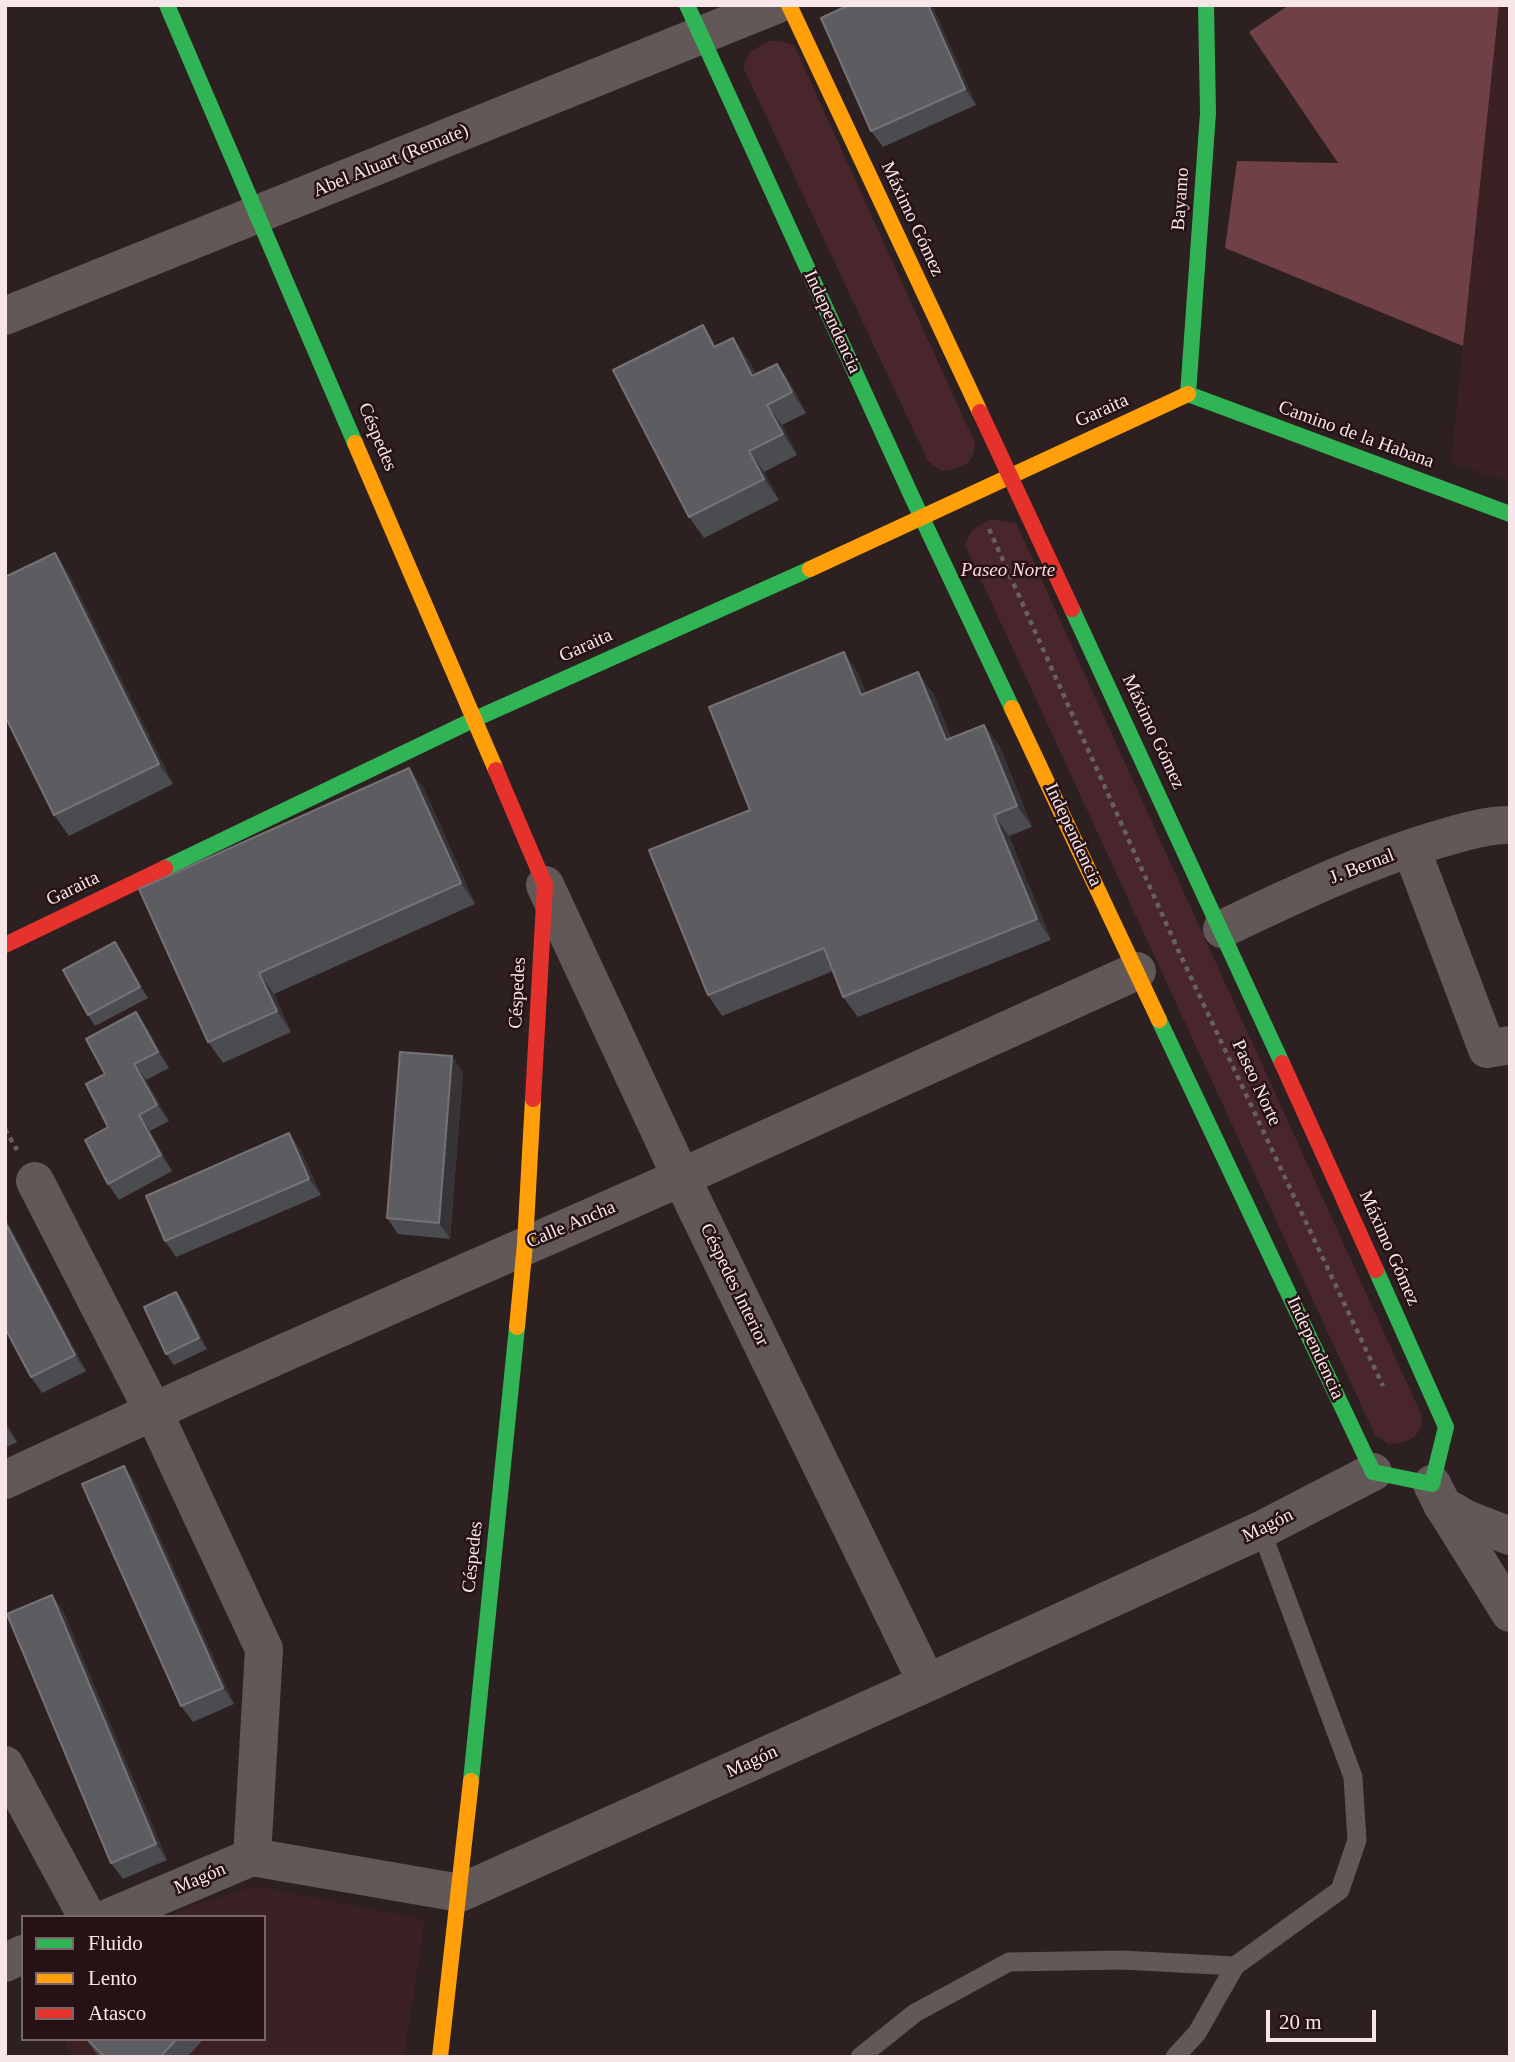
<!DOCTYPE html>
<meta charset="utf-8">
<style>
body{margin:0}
#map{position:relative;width:1515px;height:2062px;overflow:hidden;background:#2c2021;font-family:"Times New Roman",serif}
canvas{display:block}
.frame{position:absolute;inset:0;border:7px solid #f6e6e7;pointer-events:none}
.legend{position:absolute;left:21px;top:1915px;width:245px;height:126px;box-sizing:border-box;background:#261114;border:2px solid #796668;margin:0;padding:9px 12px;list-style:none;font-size:21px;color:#f6e6e7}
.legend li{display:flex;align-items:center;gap:14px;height:35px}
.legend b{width:35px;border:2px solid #796668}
.scale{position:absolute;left:1266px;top:2010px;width:110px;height:32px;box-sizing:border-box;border:4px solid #f6e6e7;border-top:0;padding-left:9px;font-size:21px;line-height:24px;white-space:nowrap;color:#f6e6e7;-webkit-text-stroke:5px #261114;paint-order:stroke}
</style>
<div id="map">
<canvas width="1515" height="2062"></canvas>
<div class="frame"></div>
<ul class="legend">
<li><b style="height:9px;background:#30b455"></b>Fluido</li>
<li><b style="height:9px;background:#ff9f0a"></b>Lento</li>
<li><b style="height:9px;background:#e5322d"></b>Atasco</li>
</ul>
<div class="scale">20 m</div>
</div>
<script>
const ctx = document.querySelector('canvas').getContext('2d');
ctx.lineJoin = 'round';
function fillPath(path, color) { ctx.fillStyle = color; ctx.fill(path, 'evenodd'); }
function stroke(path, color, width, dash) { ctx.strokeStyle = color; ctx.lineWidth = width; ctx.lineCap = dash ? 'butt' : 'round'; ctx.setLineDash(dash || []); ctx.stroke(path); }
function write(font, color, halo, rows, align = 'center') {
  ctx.font = font + ' "Times New Roman",serif'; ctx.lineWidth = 5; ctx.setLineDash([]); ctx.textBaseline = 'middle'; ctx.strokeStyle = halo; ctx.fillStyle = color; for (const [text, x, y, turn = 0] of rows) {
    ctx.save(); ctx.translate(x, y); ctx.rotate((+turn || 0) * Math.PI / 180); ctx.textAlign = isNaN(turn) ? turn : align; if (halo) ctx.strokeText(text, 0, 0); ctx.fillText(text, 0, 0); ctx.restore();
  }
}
fillPath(new Path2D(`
 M 1499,5 L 1510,5 L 1510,482 L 1451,463 Z
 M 255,1886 L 425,1920 L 404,2057 L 70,2057 L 65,2039 L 264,2039 L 264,1917 L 173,1917 L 181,1909 Z`), '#3c2124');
fillPath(new Path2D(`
 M 768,41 L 780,41 L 794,45 L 975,443 C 975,465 960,469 941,471 L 928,461 L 743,67 L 749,53 Z
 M 990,519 L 1016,523 L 1422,1416 C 1423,1438 1407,1443 1388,1444 L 1375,1435 L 965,545 L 971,531 Z`), '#48262b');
fillPath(new Path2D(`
 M 1289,5 L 1499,5 L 1463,346 L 1225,248 L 1237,161 L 1338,163 L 1249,32 Z`), '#6f4046');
stroke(new Path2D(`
 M 989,529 L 1179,952 L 1383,1386
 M 5,1129 L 17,1150`), '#685f5f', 4.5, [5, 5]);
stroke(new Path2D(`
 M 860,2057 L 915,2013 L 1009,1962 L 1122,1960 L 1235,1966 L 1340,1890 L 1357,1840 L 1353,1777 L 1261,1530
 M 1175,2057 L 1197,2033 L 1235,1966`), '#625858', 19);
stroke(new Path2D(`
 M 5,316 L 776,5
 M 1411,848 L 1487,1049 L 1510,1045
 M 545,885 L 681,1177 L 927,1683
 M 1222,929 C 1292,896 1362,862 1436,840 C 1461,833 1484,825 1510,825
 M 35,1181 L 153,1411 L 264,1649 L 252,1857
 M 5,1480 C 229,1375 456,1277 682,1177 C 834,1109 985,1039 1137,971
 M 1432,1484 L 1442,1504 L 1510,1613
 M 1442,1505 L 1466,1519 L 1510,1536
 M 5,1765 L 87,1917
 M 110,1917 L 252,1857 L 460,1893 L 927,1683 L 1261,1530 L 1373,1472
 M 5,1963 L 23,1954`), '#625858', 38);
stroke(new Path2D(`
 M 167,5 L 355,443
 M 687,5 L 912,497 L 1012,708
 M 1188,394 L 1208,113 L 1206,5
 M 1188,394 L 1510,514
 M 1072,609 L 1282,1063
 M 165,868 L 475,719 L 810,569
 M 1159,1020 L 1373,1472 L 1432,1484 L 1446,1427 L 1376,1270
 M 471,1781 L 517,1327`), '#30b455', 16);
stroke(new Path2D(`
 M 789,5 L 980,412
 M 355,443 L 496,770
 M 810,569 L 1188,394
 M 1012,708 L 1159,1020
 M 517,1327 L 525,1244 L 533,1099
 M 440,2057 L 471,1781`), '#ff9f0a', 16);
stroke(new Path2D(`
 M 980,412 L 1072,609
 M 496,770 L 545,885 L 533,1099
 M 5,945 L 165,868
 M 1282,1063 L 1376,1270`), '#e5322d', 16);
fillPath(new Path2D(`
 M 849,5 L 932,5 L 976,105 L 883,147 L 871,131 Z
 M 718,346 L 748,359 L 756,374 L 777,364 L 791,384 L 806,413 L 782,425 L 797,455 L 764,472 L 779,500 L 704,538 L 689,517 Z
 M 55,553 L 69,574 L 173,784 L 69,836 L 54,815 Z
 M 844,652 L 858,673 L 866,693 L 933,693 L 951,738 L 999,745 L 1032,827 L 1009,836 L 1051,940 L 858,1017 L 843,997 L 833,971 L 722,1016 L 708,995 Z
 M 409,768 L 424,789 L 475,904 L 274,994 L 291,1032 L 223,1063 L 208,1042 Z
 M 123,953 L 148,998 L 95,1026 L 88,1015 Z
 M 147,1028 L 169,1068 L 146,1080 L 169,1121 L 150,1131 L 172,1171 L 119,1200 L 108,1184 L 108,1127 L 105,1074 Z
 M 463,1072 L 450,1239 L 398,1234 L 387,1218 Z
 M 289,1133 L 300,1149 L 321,1195 L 176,1257 L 165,1241 Z
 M 5,1217 L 86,1371 L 42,1393 L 31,1377 Z
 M 184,1302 L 207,1349 L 174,1365 L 166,1354 Z
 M 5,1420 L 17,1442 L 5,1448 Z
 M 124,1466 L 135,1482 L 234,1704 L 193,1722 L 181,1706 Z
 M 52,1595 L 63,1611 L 167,1860 L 123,1879 L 111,1863 Z
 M 86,2039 L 204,2039 L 187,2057 L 99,2057 Z`), '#4b4c4f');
fillPath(new Path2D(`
 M 928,5 L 932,5 L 976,105 L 965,89 Z
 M 703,325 L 717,346 L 714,347 Z
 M 733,338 L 748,359 L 767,397 L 752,376 Z
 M 777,364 L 791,384 L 806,413 L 792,392 Z
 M 767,405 L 782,425 L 797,455 L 783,434 Z
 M 749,451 L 764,472 L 779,500 L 764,479 Z
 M 55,553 L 69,574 L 173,784 L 159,764 Z
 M 844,652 L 858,673 L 875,716 L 861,695 Z
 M 918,672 L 933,693 L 961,761 L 946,740 Z
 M 984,725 L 999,745 L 1032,827 L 1017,806 Z
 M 409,768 L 424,789 L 475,904 L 461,883 Z
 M 994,815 L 1009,836 L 1051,940 L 1037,919 Z
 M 115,942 L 123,953 L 148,998 L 140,987 Z
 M 259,973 L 274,994 L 291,1032 L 277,1011 Z
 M 136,1012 L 147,1028 L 169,1068 L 158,1052 Z
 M 452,1056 L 463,1072 L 450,1239 L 439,1223 Z
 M 134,1064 L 146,1080 L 169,1121 L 157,1105 Z
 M 139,1115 L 150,1131 L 172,1171 L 161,1155 Z
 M 289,1133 L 300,1149 L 321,1195 L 309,1179 Z
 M 5,1217 L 86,1371 L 75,1355 L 5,1222 Z
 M 176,1292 L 184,1302 L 207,1349 L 199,1338 Z
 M 5,1420 L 17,1442 L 6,1426 Z
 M 124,1466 L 135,1482 L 234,1704 L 223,1688 Z
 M 52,1595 L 63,1611 L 167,1860 L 156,1844 Z`), '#373336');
const building = new Path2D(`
 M 849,5 L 928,5 L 965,89 L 871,131 L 821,18 Z
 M 703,325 L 714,347 L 733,338 L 752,376 L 777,364 L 792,392 L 767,405 L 783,434 L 749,451 L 764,479 L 689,517 L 613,370 Z
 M 55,553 L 159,764 L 54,815 L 5,716 L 5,577 Z
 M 844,652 L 861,695 L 918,672 L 946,740 L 984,725 L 1017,806 L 994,815 L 1037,919 L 843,997 L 824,948 L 708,995 L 649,850 L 750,810 L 709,707 Z
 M 409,768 L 461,883 L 259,973 L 277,1011 L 208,1042 L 139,889 Z
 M 115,942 L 140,987 L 88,1015 L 63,970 Z
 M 136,1012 L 158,1052 L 134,1064 L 157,1105 L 139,1115 L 161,1155 L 108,1184 L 85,1140 L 108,1127 L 86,1084 L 105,1074 L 86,1039 Z
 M 400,1052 L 452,1056 L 439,1223 L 387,1218 Z
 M 289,1133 L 309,1179 L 165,1241 L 146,1196 Z
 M 5,1222 L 75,1355 L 31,1377 L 5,1328 Z
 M 176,1292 L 199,1338 L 166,1354 L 144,1307 Z
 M 124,1466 L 223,1688 L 181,1706 L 82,1484 Z
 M 52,1595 L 156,1844 L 111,1863 L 7,1614 Z
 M 87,2039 L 177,2039 L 160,2057 L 105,2057 Z`);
fillPath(building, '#5d5c60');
stroke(building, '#757275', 2);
write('19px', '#f6e6e7', '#261114', [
 ["Abel Aluart (Remate)",391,161,-22],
 ["Bayamo",1181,199,-86],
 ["Máximo Gómez",912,219,65],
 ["Independencia",832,322,65],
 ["Garaita",1102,411,-24],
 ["Camino de la Habana",1356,435,20],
 ["Céspedes",377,437,67],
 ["Garaita",586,646,-24],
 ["Máximo Gómez",1153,732,65],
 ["Independencia",1073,835,65],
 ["J. Bernal",1362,867,-21],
 ["Garaita",73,889,-26],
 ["Céspedes",518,993,-87],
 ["Paseo Norte",1256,1083,65],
 ["Calle Ancha",571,1225,-23],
 ["Máximo Gómez",1389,1248,66],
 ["Céspedes Interior",734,1285,64],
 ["Independencia",1315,1348,65],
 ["Magón",1268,1526,-26],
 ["Céspedes",473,1557,-84],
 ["Magón",752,1762,-24],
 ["Magón",200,1879,-23]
]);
write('italic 19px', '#fdd9dc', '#261114', [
 ["Paseo Norte",1008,571]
]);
</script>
